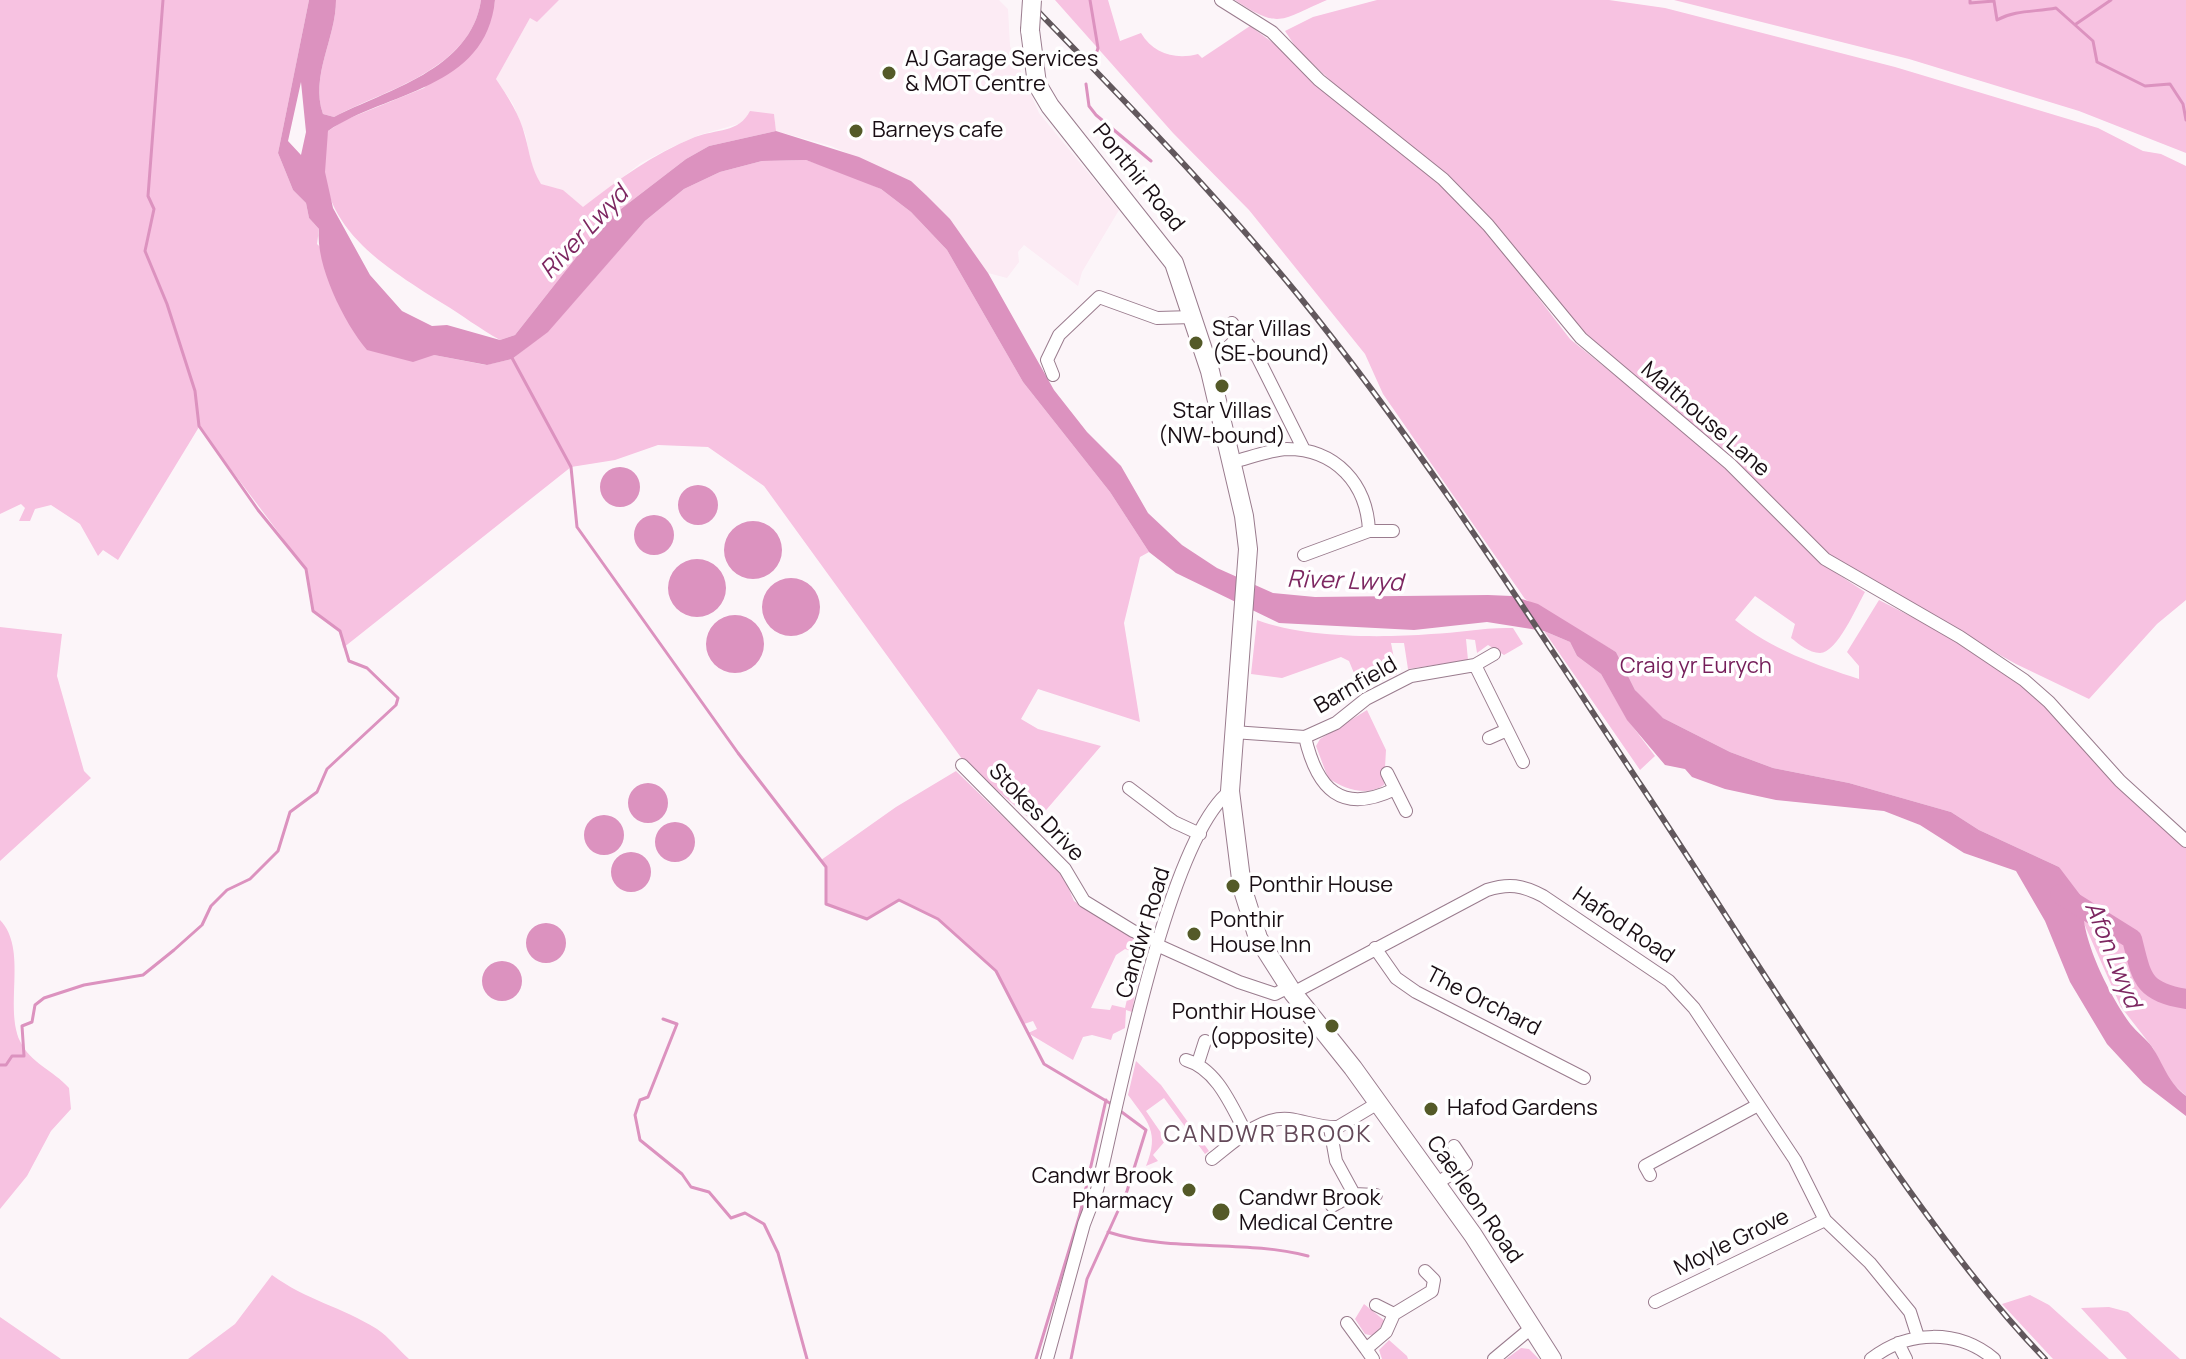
<!DOCTYPE html>
<style>
body{margin:0}
canvas{display:block;background:#fcf5f9}
</style>
<canvas width="2186" height="1359"></canvas>
<script>
const ctx = document.querySelector('canvas').getContext('2d');
ctx.lineJoin = 'round';
function fillPath(path, color) { ctx.fillStyle = color; ctx.fill(path, 'evenodd'); }
function stroke(path, color, width, dash) { ctx.strokeStyle = color; ctx.lineWidth = width; ctx.lineCap = dash ? 'butt' : 'round'; ctx.setLineDash(dash || []); ctx.stroke(path); }
function write(font, color, halo, rows, align = 'center') {
  ctx.font = font + ' Manrope,sans-serif'; ctx.lineWidth = 7; ctx.setLineDash([]); ctx.textBaseline = 'middle'; ctx.strokeStyle = halo; ctx.fillStyle = color; for (const [text, x, y, turn = 0] of rows) {
    ctx.save(); ctx.translate(x, y); ctx.rotate((+turn || 0) * Math.PI / 180); ctx.textAlign = isNaN(turn) ? turn : align; if (halo) ctx.strokeText(text, 0, 0); ctx.fillText(text, 0, 0); ctx.restore();
  }
}
fillPath(new Path2D(`
 M 559,0 L 999,0 L 1008,9 L 1010,46 L 1039,113 L 1119,210 L 1082,272 L 1078,286 L 1024,245 L 1018,252 L 1019,262 L 1007,278 L 988,273 L 950,219 L 911,181 L 831,146 L 776,131 L 774,114 L 699,135 L 672,147 L 641,163 L 583,208 L 563,190 L 541,185 L 531,167 L 526,136 L 513,104 L 496,79 L 530,18 L 537,21 Z`), '#fcebf4');
fillPath(new Path2D(`
 M 0,0 L 309,0 L 278,153 L 293,190 L 306,203 L 309,218 L 319,229 L 317,244 L 434,355 L 486,365 L 512,359 L 548,331 L 645,221 L 684,189 L 720,172 L 762,161 L 806,160 L 847,174 L 881,189 L 911,212 L 947,250 L 1023,382 L 1110,492 L 1149,552 L 1140,557 L 1124,623 L 1140,722 L 1038,689 L 1021,719 L 1038,729 L 1101,746 L 1035,823 L 965,763 L 764,486 L 708,447 L 658,445 L 615,460 L 571,467 L 343,648 L 340,631 L 313,611 L 306,569 L 199,427 L 118,560 L 103,550 L 98,556 L 80,524 L 51,505 L 35,509 L 30,521 L 19,521 L 25,508 L 21,504 L 0,514 Z
 M 336,0 L 481,0 C 471,70 386,89 334,117 L 323,114 C 310,75 336,39 336,0 Z
 M 495,0 L 559,0 L 537,22 L 530,18 L 496,79 C 508,97 520,115 525,136 C 530,154 531,168 541,184 L 563,190 L 583,207 C 619,179 653,154 695,137 C 716,129 739,133 750,111 L 774,114 L 776,131 L 709,146 L 686,159 L 604,222 L 515,335 L 500,340 C 480,329 462,315 442,303 C 379,263 306,220 328,131 L 345,120 L 424,88 L 494,6 Z
 M 1055,0 L 1108,0 L 1120,41 L 1141,33 C 1153,54 1176,60 1198,54 L 1202,58 L 1250,26 L 1276,45 L 1310,80 L 1451,193 L 1504,253 L 1570,339 L 1710,452 L 1799,542 L 1830,569 L 1865,592 C 1857,606 1837,653 1820,653 C 1809,653 1799,644 1791,638 L 1795,624 L 1755,596 L 1735,620 C 1771,649 1816,665 1859,679 L 1859,666 L 1847,652 L 1879,600 L 1957,640 L 2034,695 L 2054,713 L 2110,780 L 2186,847 L 2186,1096 L 2168,1079 L 2153,1048 L 2121,1007 L 2059,867 L 1979,830 L 1951,812 L 1849,783 L 1773,768 L 1730,752 L 1663,718 L 1648,707 L 1635,690 L 1616,652 L 1525,599 L 1383,394 L 1365,354 L 1249,210 L 1173,133 Z
 M 1235,0 L 1327,0 C 1280,20 1280,30 1235,0 Z
 M 1377,0 L 1609,0 L 1665,8 L 1895,67 L 2098,128 L 2143,151 L 2161,154 L 2186,166 L 2186,600 L 2157,624 L 2089,699 L 2016,664 L 1848,570 L 1821,549 L 1583,331 L 1499,228 L 1452,182 L 1366,114 L 1297,49 L 1285,31 L 1313,17 Z
 M 1674,0 L 2186,0 L 2186,153 L 2079,111 L 1909,59 Z
 M 1257,620 C 1305,638 1381,638 1431,634 C 1459,633 1485,627 1513,628 L 1523,644 L 1504,655 L 1488,645 L 1477,653 L 1475,640 L 1466,639 L 1468,660 L 1408,669 L 1404,643 L 1391,643 L 1397,674 L 1361,690 L 1349,661 L 1341,657 L 1282,678 L 1251,674 Z
 M 0,627 L 62,634 L 57,676 L 84,771 L 91,778 L 0,861 Z
 M 1544,631 L 1570,642 L 1577,656 L 1601,674 L 1627,719 L 1655,756 L 1640,770 Z
 M 1367,710 L 1386,750 L 1384,785 C 1367,797 1344,789 1328,778 L 1316,746 L 1320,739 Z
 M 956,771 L 1063,875 L 1074,901 L 1150,949 L 1148,957 L 1125,949 L 1116,955 L 1091,1008 L 1110,1010 L 1112,1005 L 1125,1008 L 1131,982 L 1138,976 L 1132,1012 L 1126,1010 L 1125,1028 L 1113,1034 L 1111,1040 L 1092,1035 L 1083,1037 L 1073,1060 L 1028,1033 L 1037,1029 L 1033,1021 L 1024,1024 L 996,971 L 938,919 L 899,900 L 867,919 L 826,904 L 826,867 L 821,860 L 896,807 Z
 M 0,920 C 28,949 4,1006 20,1041 C 30,1063 53,1070 69,1088 L 71,1109 L 51,1131 L 27,1176 L 0,1209 Z
 M 1136,1061 L 1161,1085 L 1209,1151 L 1205,1154 L 1164,1098 L 1146,1111 L 1166,1140 L 1153,1155 L 1158,1161 L 1146,1166 C 1160,1132 1148,1122 1128,1095 Z
 M 272,1275 C 306,1300 342,1307 377,1329 C 389,1337 399,1350 409,1359 L 188,1359 L 235,1324 Z
 M 2030,1295 L 2049,1305 L 2109,1359 L 2053,1359 L 2002,1304 Z
 M 1364,1304 L 1385,1321 L 1374,1336 L 1365,1334 L 1355,1319 Z
 M 2109,1307 L 2128,1312 L 2180,1359 L 2127,1359 L 2081,1308 Z
 M 0,1317 L 61,1359 L 0,1359 Z
 M 1389,1340 L 1407,1356 L 1408,1359 L 1382,1359 L 1379,1350 Z
 M 1521,1348 L 1529,1349 L 1539,1359 L 1506,1359 Z`), '#f7c2e1');
fillPath(new Path2D(`
 M 309,0 L 336,0 C 336,39 310,75 323,114 L 334,117 C 386,90 471,70 481,0 L 495,0 C 486,90 387,91 328,131 L 325,172 L 333,208 L 370,275 L 402,311 L 432,326 L 447,325 L 500,340 L 515,335 L 604,222 L 686,159 L 709,146 L 776,131 L 859,157 L 911,181 L 926,195 L 950,219 L 988,273 L 1054,390 L 1087,432 L 1121,466 L 1148,513 L 1182,545 L 1217,568 L 1273,593 L 1315,597 L 1488,595 L 1512,596 L 1538,604 L 1616,652 L 1635,690 L 1663,718 L 1730,752 L 1773,768 L 1849,783 L 1951,812 L 1979,830 L 2059,867 L 2084,900 C 2077,933 2112,1001 2133,1027 C 2140,1035 2149,1041 2154,1050 C 2165,1068 2169,1083 2186,1096 L 2186,1116 L 2143,1083 L 2107,1044 L 2070,982 L 2045,921 L 2016,871 L 1964,853 L 1920,825 L 1884,811 L 1776,800 L 1725,789 L 1692,777 L 1685,769 L 1665,765 L 1627,720 L 1601,674 L 1577,656 L 1570,642 L 1544,631 L 1487,622 L 1414,630 L 1279,623 L 1176,573 L 1149,552 L 1110,492 L 1023,382 L 947,250 L 911,212 L 881,189 L 806,160 L 762,161 L 720,172 L 684,189 L 645,221 L 548,332 L 512,359 L 487,365 L 434,355 L 413,362 L 367,350 C 344,323 315,264 319,229 L 309,218 L 306,203 L 293,190 L 278,153 ZM 301,82 L 306,132 L 301,155 L 288,141 Z
 M600 487a20 20 0 1 1 40 0a20 20 0 1 1-40 0Z
 M678 505a20 20 0 1 1 40 0a20 20 0 1 1-40 0Z
 M634 535a20 20 0 1 1 40 0a20 20 0 1 1-40 0Z
 M724 550a29 29 0 1 1 58 0a29 29 0 1 1-58 0Z
 M668 588a29 29 0 1 1 58 0a29 29 0 1 1-58 0Z
 M762 607a29 29 0 1 1 58 0a29 29 0 1 1-58 0Z
 M706 644a29 29 0 1 1 58 0a29 29 0 1 1-58 0Z
 M628 803a20 20 0 1 1 40 0a20 20 0 1 1-40 0Z
 M584 835a20 20 0 1 1 40 0a20 20 0 1 1-40 0Z
 M655 842a20 20 0 1 1 40 0a20 20 0 1 1-40 0Z
 M611 872a20 20 0 1 1 40 0a20 20 0 1 1-40 0Z
 M526 943a20 20 0 1 1 40 0a20 20 0 1 1-40 0Z
 M482 981a20 20 0 1 1 40 0a20 20 0 1 1-40 0Z`), '#dc92bf');
stroke(new Path2D(`
 M 1090,0 L 1098,48 L 1093,64
 M 1970,0 L 1970,3 L 1994,1 L 1997,20 C 2015,10 2035,12 2056,8 L 2093,41 L 2097,62 L 2145,86 L 2170,84 L 2183,104 L 2186,120
 M 2076,24 L 2111,0
 M 1086,84 L 1089,106 L 1096,115 L 1151,161
 M 511,356 L 571,467 L 577,527 L 738,753 L 826,867 L 826,904 L 867,919 L 899,900 L 938,919 L 996,971 L 1044,1064 L 1113,1105
 M 663,1019 L 677,1024 L 648,1097 L 640,1100 L 635,1115 L 640,1140 L 682,1174 L 691,1187 L 709,1192 L 731,1218 L 745,1213 L 764,1224 L 778,1253 L 807,1359
 M 0,1065 L 6,1065 L 12,1056 L 24,1056 L 22,1026 L 32,1022 L 35,1005 L 44,998 L 84,985 L 143,975 L 174,950 L 202,925 L 211,906 L 227,890 L 250,879 L 278,851 L 290,812 L 317,792 L 327,769 L 396,705 L 398,698 L 367,668 L 349,661 L 340,631 L 313,611 L 306,569 L 258,510 L 199,426 L 195,391 L 167,304 L 145,251 L 154,209 L 148,196 L 163,0
 M 1108,1232 C 1173,1253 1243,1239 1308,1256
 M 1036,1359 L 1080,1214 L 1106,1100
 M 1071,1359 L 1087,1279 L 1127,1191 L 1146,1130 L 1119,1110`), '#dc92bf', 3);
stroke(new Path2D(`
 M 2060,894 L 2132,939 C 2142,979 2142,991 2186,999`), '#dc92bf', 20);
const street = new Path2D(`
 M 1221,0 L 1272,32 L 1319,80 L 1443,179 L 1488,225 L 1581,338 L 1730,464 L 1825,559 L 1960,637 L 2024,680 L 2049,702 L 2120,781 L 2186,841
 M 1232,323 L 1258,358 L 1304,450
 M 1225,350 L 1240,336
 M 1053,375 L 1047,360 L 1059,335 L 1099,297 L 1157,318 L 1193,317
 M 1232,462 C 1249,458 1269,450 1287,449 C 1336,449 1367,484 1369,531 L 1304,555
 M 1369,531 L 1393,531
 M 1475,665 L 1494,654
 M 1233,732 L 1305,737 L 1336,723 L 1366,699 L 1411,676 L 1475,665 L 1523,762
 M 1305,737 C 1317,789 1341,815 1395,789
 M 1489,738 L 1507,730
 M 962,765 L 1065,869 L 1084,901 L 1133,931 L 1158,941
 M 1387,773 L 1406,811
 M 1129,788 L 1174,822 L 1200,834
 M 1157,945 L 1239,982 L 1275,994 L 1289,987
 M 1375,948 L 1396,978 L 1416,992 L 1584,1078
 M 1293,993 L 1487,890 C 1509,883 1522,885 1543,896 L 1669,981 L 1694,1008 L 1795,1160 L 1825,1220 L 1870,1263 L 1910,1312 L 1918,1337
 M 1186,1060 C 1217,1069 1231,1105 1246,1133
 M 1198,1063 L 1205,1041
 M 1330,1128 L 1336,1161 L 1354,1194 L 1376,1195
 M 1212,1159 C 1234,1142 1260,1116 1289,1119 C 1305,1121 1321,1128 1338,1127 L 1378,1103
 M 1650,1175 L 1645,1166 L 1758,1105
 M 1436,1184 L 1466,1164 L 1454,1146
 M 1332,1206 L 1354,1194
 M 1655,1302 L 1825,1220
 M 1376,1305 L 1394,1314
 M 1347,1323 L 1366,1349
 M 1898,1343 L 1906,1359
 M 1047,1359 L 1084,1224 L 1097,1190 C 1118,1105 1167,840 1230,791
 M 1373,1359 L 1366,1349 L 1386,1332 L 1394,1314 L 1432,1291 L 1434,1280 L 1425,1271
 M 1494,1359 L 1530,1329
 M 1871,1359 C 1908,1330 1958,1329 1994,1359`);
const secondary = new Path2D(`
 M 1030,30 L 1037,84 L 1050,106 L 1174,263 L 1210,371 L 1244,516 L 1248,549 L 1230,791 L 1242,887 L 1258,938 L 1293,993 L 1353,1068 L 1473,1235 L 1552,1359`);
stroke(street, '#9a7c8e', 14);
stroke(secondary, '#9a7c8e', 20);
stroke(street, '#fff', 12);
stroke(secondary, '#fff', 18);
const rail = new Path2D(`
 M 1027,0 C 1120,96 1214,192 1299,296 C 1424,450 1532,621 1642,787 C 1728,917 1811,1051 1901,1179 C 1946,1242 1991,1303 2045,1359`);
stroke(rail, '#62585d', 6);
stroke(rail, '#fff', 3, [9]);
const secondaryBridge = new Path2D(`
 M 1030,30 L 1032,0`);
stroke(secondaryBridge, '#9a7c8e', 20, []);
stroke(secondaryBridge, '#fff', 18);
for (const [x, y, r, color] of [
 [889,73,8,"#545a28"],
 [856,131,8,"#545a28"],
 [1196,343,8,"#545a28"],
 [1222,386,8,"#545a28"],
 [1233,886,8,"#545a28"],
 [1194,934,8,"#545a28"],
 [1332,1026,8,"#545a28"],
 [1431,1109,8,"#545a28"],
 [1189,1190,8,"#545a28"],
 [1221,1212,10,"#545a28"]
]) { const dot = new Path2D(); dot.arc(x, y, r, 0, 2 * Math.PI); ctx.fillStyle = color; ctx.fill(dot); stroke(dot, '#fff', 3); }
write('22px', '#190e14', '#fff', [
 ["AJ Garage Services",905,60],
 ["& MOT Centre",905,85],
 ["Barneys cafe",872,131],
 ["Star Villas",1212,330],
 ["(SE-bound)",1212,355],
 ["Star Villas",1222,412,"center"],
 ["(NW-bound)",1222,437,"center"],
 ["Ponthir House",1249,886],
 ["Ponthir",1210,921],
 ["House Inn",1210,946],
 ["Ponthir House",1316,1013,"right"],
 ["(opposite)",1316,1038,"right"],
 ["Hafod Gardens",1447,1109],
 ["Candwr Brook",1173,1177,"right"],
 ["Pharmacy",1173,1202,"right"],
 ["Candwr Brook",1239,1199],
 ["Medical Centre",1239,1224]
], 'left');
write('22px', '#190e14', '#fff', [
 ["Ponthir Road",1138,178,51],
 ["Malthouse Lane",1705,420,41],
 ["Barnfield",1356,686,-30],
 ["Stokes Drive",1036,813,46],
 ["Hafod Road",1623,926,34],
 ["Candwr Road",1144,933,-73],
 ["The Orchard",1483,1002,27],
 ["Caerleon Road",1474,1200,55],
 ["Moyle Grove",1732,1243,-26]
]);
write('22px', '#751e5a', '#fff', [
 ["Craig yr Eurych",1696,667]
]);
write('italic 24px', '#7d2761', '#fff', [
 ["River Lwyd",585,233,-47],
 ["River Lwyd",1345,582,2],
 ["Afon Lwyd",2112,955,68]
]);
ctx.letterSpacing = '2px';
write('24px', '#644959', '#fff', [
 ["CANDWR BROOK",1268,1135]
]);
ctx.letterSpacing = '0px';
</script>
